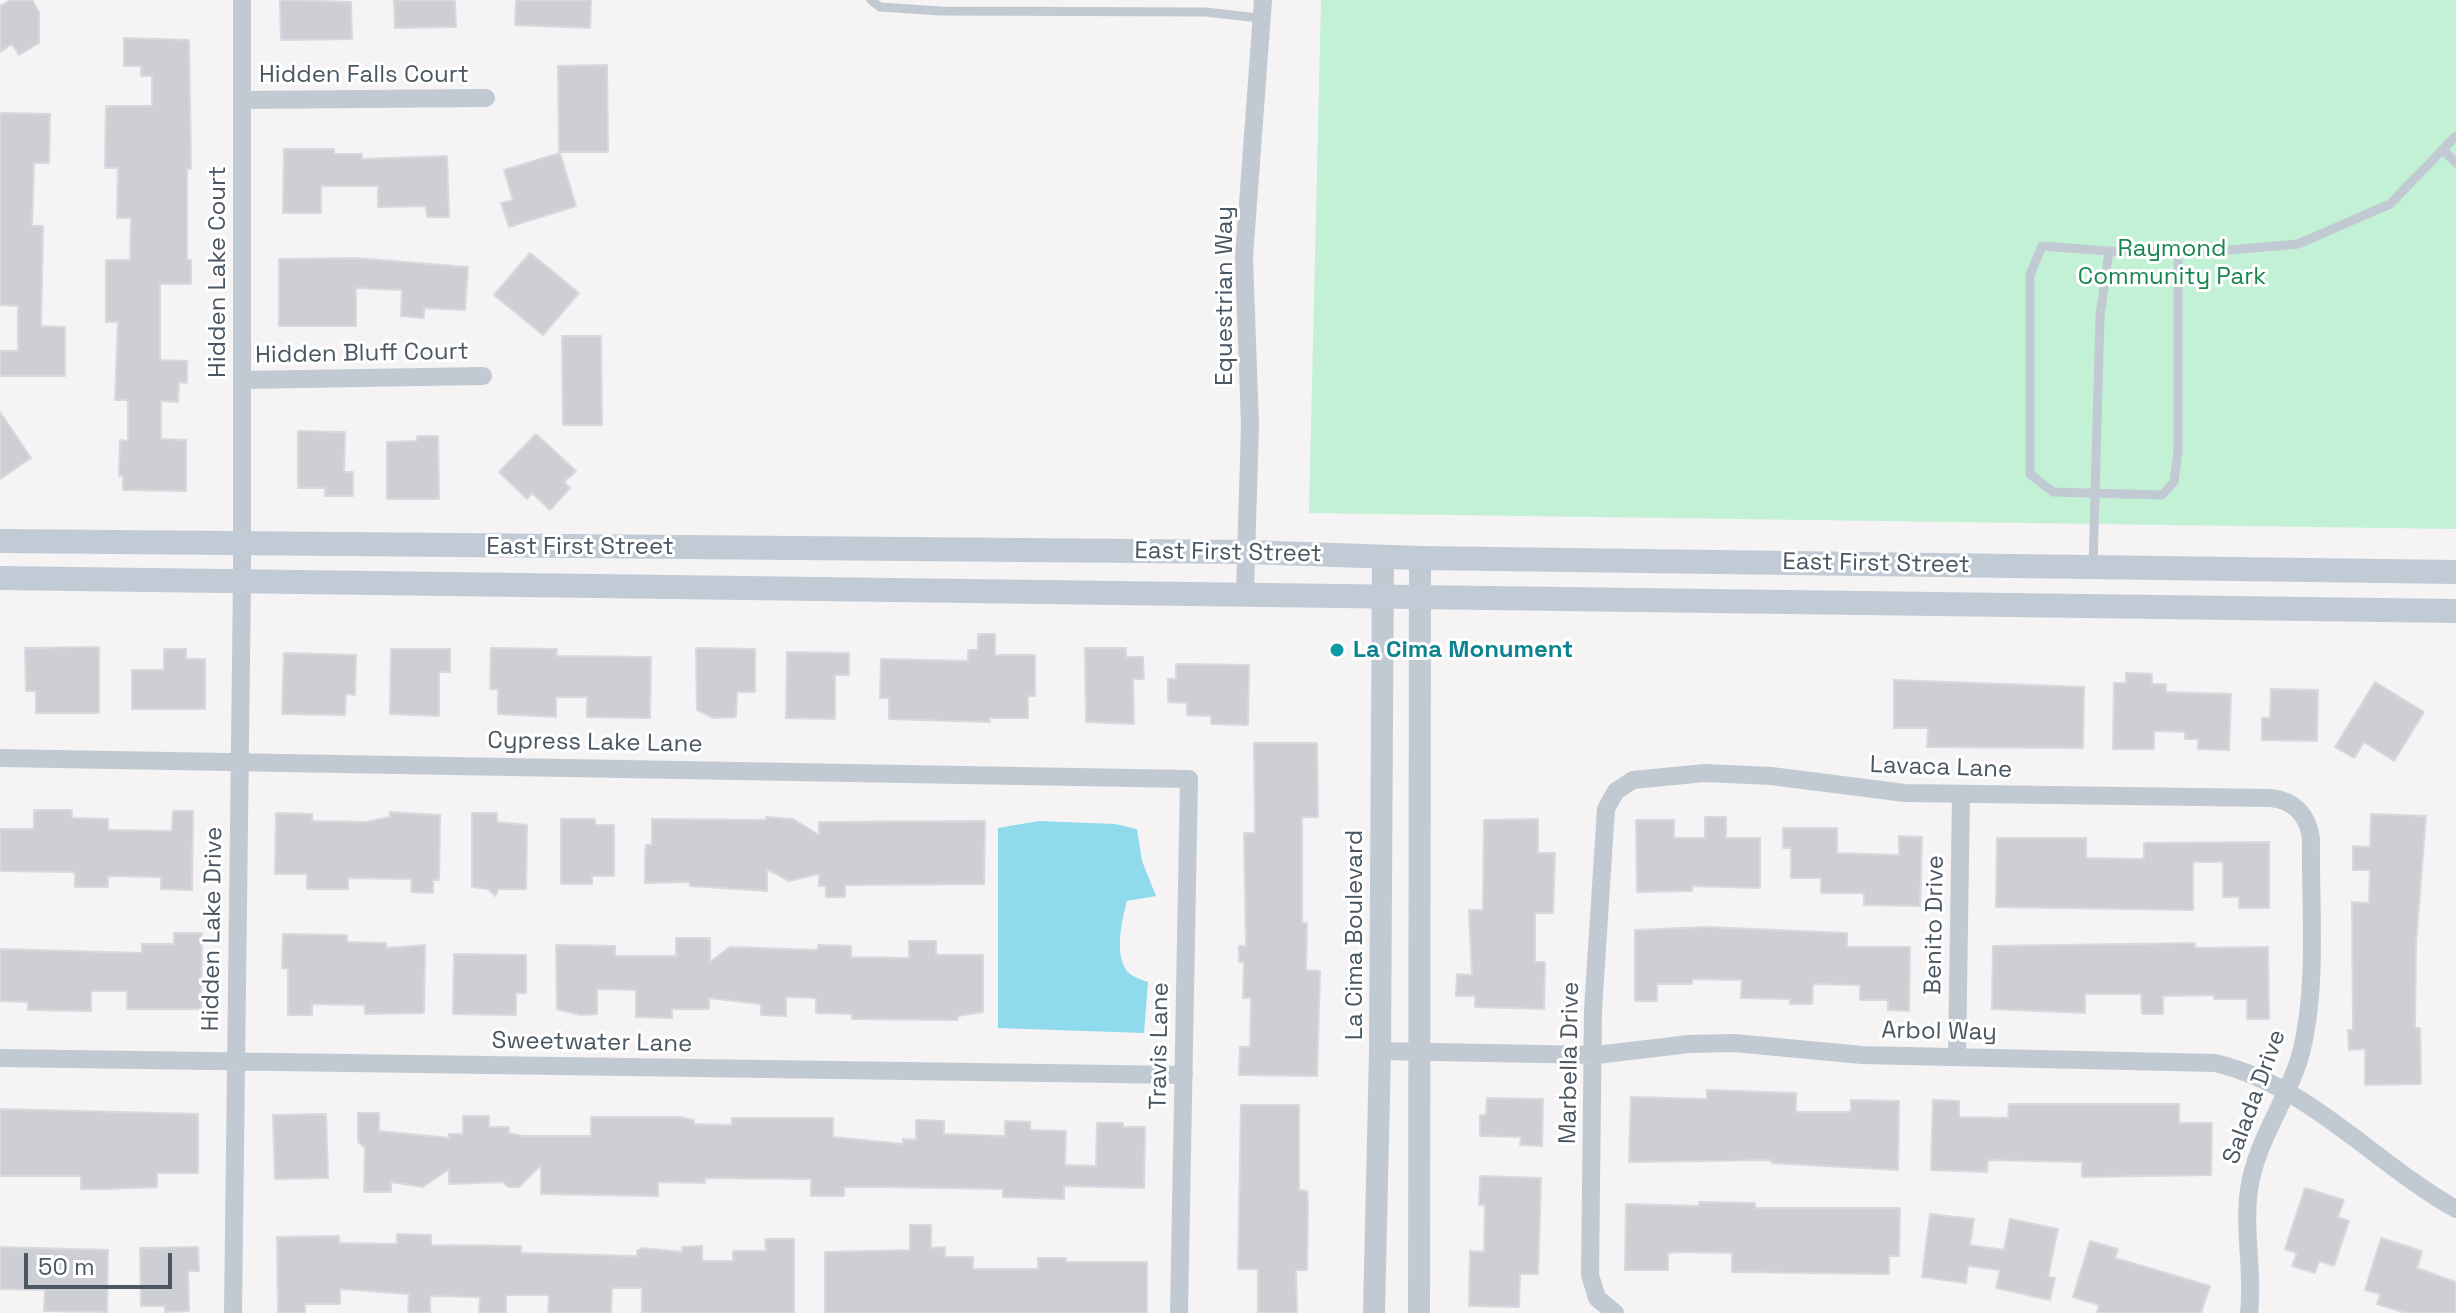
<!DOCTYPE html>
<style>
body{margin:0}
#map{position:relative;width:2456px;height:1313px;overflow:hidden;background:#f5f3f3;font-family:"Space Grotesk",sans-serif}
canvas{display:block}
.scale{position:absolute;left:24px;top:1253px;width:148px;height:36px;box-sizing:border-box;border:4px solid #4a5661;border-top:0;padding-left:10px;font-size:24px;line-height:28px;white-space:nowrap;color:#4a5661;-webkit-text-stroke:6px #fff;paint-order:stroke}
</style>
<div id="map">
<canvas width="2456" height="1313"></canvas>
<div class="scale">50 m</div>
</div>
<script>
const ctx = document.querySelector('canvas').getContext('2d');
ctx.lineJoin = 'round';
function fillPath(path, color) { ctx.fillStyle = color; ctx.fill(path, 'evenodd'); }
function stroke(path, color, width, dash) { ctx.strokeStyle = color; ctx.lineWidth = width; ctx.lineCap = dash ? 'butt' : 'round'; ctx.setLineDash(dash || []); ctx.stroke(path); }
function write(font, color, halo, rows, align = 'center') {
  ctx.font = font + ' "Space Grotesk",sans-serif'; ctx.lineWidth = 6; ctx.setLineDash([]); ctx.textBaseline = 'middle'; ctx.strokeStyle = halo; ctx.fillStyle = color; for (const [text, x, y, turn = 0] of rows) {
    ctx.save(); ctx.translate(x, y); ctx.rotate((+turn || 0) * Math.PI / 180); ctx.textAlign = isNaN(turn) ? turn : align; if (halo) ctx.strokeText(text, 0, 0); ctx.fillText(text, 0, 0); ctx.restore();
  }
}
fillPath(new Path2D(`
 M 1321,0 L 2456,0 L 2456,529 L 1309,513 Z`), '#c3f1d5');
fillPath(new Path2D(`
 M 1039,821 L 1115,824 L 1137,829 L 1142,861 L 1156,896 L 1127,901 C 1122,919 1113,958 1129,973 C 1133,977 1142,980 1148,982 L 1144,1033 L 998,1028 L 998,828 Z`), '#90daee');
const building = new Path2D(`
 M 11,0 L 32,0 L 39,12 L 39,43 L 19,55 L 12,44 L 0,52 L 0,6 Z
 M 280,0 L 351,2 L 352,39 L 281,40 Z
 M 394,0 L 455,0 L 456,27 L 395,28 Z
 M 516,0 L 591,0 L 590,28 L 515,25 Z
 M 124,38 L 189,40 L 191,169 L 187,169 L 187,260 L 191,260 L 191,284 L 160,284 L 160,360 L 187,361 L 187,383 L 179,382 L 178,402 L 161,401 L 161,439 L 186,440 L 186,491 L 123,490 L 123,476 L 119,476 L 120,440 L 128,441 L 128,400 L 115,400 L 118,322 L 106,322 L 106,260 L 130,260 L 131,218 L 117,218 L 118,168 L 105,168 L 106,106 L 152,106 L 152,76 L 141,76 L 141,66 L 124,66 Z
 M 607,65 L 608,152 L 559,152 L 558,66 Z
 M 0,113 L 50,114 L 49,163 L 34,163 L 32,226 L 43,226 L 41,326 L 65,327 L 65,376 L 0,376 L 0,351 L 18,351 L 18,306 L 0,305 Z
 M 284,149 L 334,149 L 334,154 L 362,154 L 362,159 L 447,156 L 449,217 L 427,217 L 426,206 L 378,207 L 378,186 L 321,186 L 321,213 L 283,213 Z
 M 560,153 L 576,206 L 509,227 L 501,203 L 513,200 L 504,170 Z
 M 530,253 L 579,293 L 543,335 L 494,295 Z
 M 356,258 L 468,267 L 465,310 L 424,308 L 424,318 L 401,316 L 402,290 L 356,288 L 356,326 L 279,326 L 279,259 Z
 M 562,336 L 601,336 L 602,425 L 563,425 Z
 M 0,412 L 31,458 L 0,479 Z
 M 298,431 L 345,432 L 344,472 L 353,472 L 353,496 L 325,496 L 325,488 L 298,488 Z
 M 536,434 L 576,471 L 564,482 L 570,488 L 550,510 L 532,493 L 527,499 L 499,472 Z
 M 417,436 L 438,436 L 439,499 L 387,499 L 387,442 L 417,441 Z
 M 978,634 L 995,634 L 995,655 L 1035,655 L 1035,696 L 1028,696 L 1028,718 L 989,718 L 990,722 L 889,719 L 889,698 L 880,698 L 881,659 L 968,661 L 968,650 L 978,650 Z
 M 99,647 L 99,713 L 36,713 L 36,691 L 26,691 L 25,648 Z
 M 491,648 L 557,649 L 556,656 L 651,657 L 650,718 L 587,717 L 587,697 L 556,697 L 556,717 L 498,714 L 498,689 L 490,689 Z
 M 696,648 L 755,649 L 755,692 L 737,692 L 736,717 L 713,718 L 697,710 Z
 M 1085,648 L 1126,648 L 1126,657 L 1143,657 L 1144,679 L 1133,679 L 1134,724 L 1086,722 Z
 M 164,649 L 186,649 L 186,659 L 205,659 L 205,709 L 132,709 L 132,670 L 164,670 Z
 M 391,649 L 450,649 L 450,672 L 439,672 L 439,716 L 390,714 Z
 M 787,652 L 849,653 L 849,675 L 835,675 L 835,719 L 786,718 Z
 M 284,653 L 356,655 L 355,695 L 346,694 L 345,715 L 282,714 Z
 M 1176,664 L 1249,665 L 1248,725 L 1211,724 L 1211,716 L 1187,715 L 1187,703 L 1168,702 L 1168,679 L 1176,679 Z
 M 2126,673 L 2152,674 L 2152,684 L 2166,684 L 2166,692 L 2231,694 L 2229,750 L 2198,749 L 2198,739 L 2185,739 L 2185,732 L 2154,731 L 2154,749 L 2113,749 L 2114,683 L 2126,683 Z
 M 1894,680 L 2084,687 L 2083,748 L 1927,747 L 1928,728 L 1894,728 Z
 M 2375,682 L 2424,712 L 2394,761 L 2364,742 L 2354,758 L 2335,747 Z
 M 2271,689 L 2318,690 L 2317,741 L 2262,740 L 2262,718 L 2270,718 Z
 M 1254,743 L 1317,743 L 1318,817 L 1302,817 L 1302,923 L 1307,923 L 1306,970 L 1320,971 L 1317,1076 L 1239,1075 L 1240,1047 L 1250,1047 L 1251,998 L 1243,998 L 1244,962 L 1239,962 L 1239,946 L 1246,946 L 1244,833 L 1255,833 Z
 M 34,810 L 72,810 L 72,818 L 108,819 L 108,830 L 172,831 L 173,811 L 193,811 L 192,890 L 161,889 L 161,877 L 108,876 L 108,887 L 75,887 L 75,872 L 0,871 L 0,829 L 34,829 Z
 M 390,812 L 440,815 L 439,880 L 433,880 L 433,893 L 411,892 L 412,879 L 348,878 L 348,889 L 307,889 L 307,874 L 275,874 L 276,813 L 312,814 L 312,821 L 366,822 L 390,817 Z
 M 472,813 L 497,813 L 497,822 L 527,825 L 526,889 L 499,889 L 495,896 L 488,889 L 472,887 Z
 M 2371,814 L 2426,816 L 2416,943 L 2415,1028 L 2420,1028 L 2421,1084 L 2365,1085 L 2365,1049 L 2349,1050 L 2348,1030 L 2353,1030 L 2352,902 L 2369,903 L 2370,870 L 2353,870 L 2353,846 L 2370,847 Z
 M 766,817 L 793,819 L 819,835 L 819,822 L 985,821 L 984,884 L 845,885 L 845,897 L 826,897 L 826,886 L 819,886 L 819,874 L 789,881 L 767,869 L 767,891 L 690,886 L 690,882 L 645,883 L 645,853 L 646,845 L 652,845 L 652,819 L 766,820 Z
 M 1705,817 L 1726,817 L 1726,838 L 1760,838 L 1760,888 L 1692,886 L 1692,891 L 1637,892 L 1636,820 L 1674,820 L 1674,838 L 1705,838 Z
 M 561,819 L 595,819 L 595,825 L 614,825 L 614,876 L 592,876 L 592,884 L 561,884 Z
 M 1538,819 L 1538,853 L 1555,853 L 1553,913 L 1535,913 L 1535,962 L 1545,962 L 1544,1009 L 1475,1007 L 1475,996 L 1456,996 L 1457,974 L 1472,975 L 1469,910 L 1483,910 L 1484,820 Z
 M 1783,828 L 1837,828 L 1837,853 L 1899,855 L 1899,836 L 1922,837 L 1920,906 L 1864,905 L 1864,893 L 1821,893 L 1821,878 L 1791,878 L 1791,848 L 1783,848 Z
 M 1997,838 L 2086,838 L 2086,858 L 2144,859 L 2144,843 L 2269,842 L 2269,908 L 2239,908 L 2239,897 L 2223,897 L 2223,862 L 2193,862 L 2193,910 L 1996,907 Z
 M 1707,927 L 1847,933 L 1847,947 L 1910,947 L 1909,1011 L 1888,1010 L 1888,1000 L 1860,1000 L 1860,985 L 1813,984 L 1812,1004 L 1790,1004 L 1790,999 L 1741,998 L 1742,980 L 1692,979 L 1692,984 L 1657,984 L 1657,1001 L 1635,1001 L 1635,930 Z
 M 174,933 L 202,933 L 201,1009 L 127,1009 L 127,991 L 91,991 L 91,1011 L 28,1010 L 28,1002 L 0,1001 L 0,949 L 142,953 L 142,944 L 174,944 Z
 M 283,934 L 347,935 L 347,942 L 386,943 L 386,948 L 425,945 L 424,1013 L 365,1014 L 365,1005 L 312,1004 L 312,1015 L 288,1015 L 288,969 L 282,968 Z
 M 676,938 L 710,938 L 710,962 L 730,947 L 818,950 L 818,945 L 851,946 L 851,957 L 909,958 L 909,941 L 936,941 L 936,955 L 983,955 L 983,1012 L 958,1016 L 957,1020 L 852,1019 L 852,1014 L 816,1013 L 816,998 L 786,997 L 786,1016 L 761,1015 L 761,1004 L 709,998 L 709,1009 L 672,1009 L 672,1018 L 636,1017 L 636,990 L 597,989 L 597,1014 L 580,1015 L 557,1009 L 556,945 L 615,946 L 615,956 L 676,956 Z
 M 2195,943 L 2195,948 L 2268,947 L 2269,1019 L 2247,1019 L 2247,999 L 2214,999 L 2214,995 L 2163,996 L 2163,1014 L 2142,1014 L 2141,994 L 2085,994 L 2085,1013 L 1992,1009 L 1993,946 Z
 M 454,954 L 526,955 L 526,993 L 516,993 L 516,1015 L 453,1014 Z
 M 1707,1090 L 1796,1093 L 1796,1112 L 1851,1112 L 1851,1100 L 1899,1101 L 1898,1170 L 1772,1163 L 1772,1160 L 1629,1162 L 1631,1097 L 1707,1099 Z
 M 1487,1098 L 1543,1099 L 1542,1146 L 1520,1145 L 1521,1137 L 1480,1136 L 1480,1115 L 1486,1115 Z
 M 1933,1100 L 1959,1101 L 1959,1117 L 2008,1118 L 2009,1104 L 2179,1104 L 2179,1123 L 2212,1123 L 2211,1175 L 2082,1177 L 2082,1162 L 1988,1160 L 1987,1172 L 1931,1170 Z
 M 1241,1105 L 1299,1105 L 1299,1190 L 1307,1191 L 1308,1205 L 1307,1270 L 1296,1270 L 1297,1313 L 1258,1313 L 1258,1269 L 1238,1269 Z
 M 0,1109 L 198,1114 L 198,1173 L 157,1173 L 157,1187 L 106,1189 L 81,1189 L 81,1176 L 0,1176 Z
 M 358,1113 L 379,1113 L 379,1131 L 449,1138 L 449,1134 L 463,1134 L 463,1116 L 489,1116 L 489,1127 L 509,1127 L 509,1133 L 523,1136 L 591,1136 L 591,1117 L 680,1117 L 694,1120 L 694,1124 L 732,1125 L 732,1118 L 833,1118 L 833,1137 L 903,1144 L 903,1139 L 916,1140 L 916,1120 L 944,1121 L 944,1134 L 1005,1136 L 1005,1121 L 1030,1122 L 1030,1130 L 1066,1131 L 1065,1165 L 1096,1166 L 1097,1123 L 1123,1123 L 1123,1127 L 1145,1127 L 1144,1188 L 1064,1186 L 1064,1199 L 1003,1197 L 1003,1189 L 883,1187 L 844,1187 L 844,1196 L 811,1196 L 811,1179 L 705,1178 L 705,1183 L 658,1182 L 658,1196 L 541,1194 L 541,1165 L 519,1187 L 508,1187 L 503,1182 L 449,1184 L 449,1169 L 423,1187 L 391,1182 L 391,1192 L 364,1192 L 365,1148 L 358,1142 Z
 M 326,1114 L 328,1178 L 275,1179 L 273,1115 Z
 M 1480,1176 L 1541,1178 L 1538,1274 L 1520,1274 L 1519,1307 L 1469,1306 L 1470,1251 L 1484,1252 L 1485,1205 L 1479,1205 Z
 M 2305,1188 L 2344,1200 L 2338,1217 L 2349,1221 L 2334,1266 L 2319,1261 L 2315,1273 L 2292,1266 L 2297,1253 L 2285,1249 Z
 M 1699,1202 L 1755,1203 L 1755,1208 L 1900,1208 L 1899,1256 L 1889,1256 L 1889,1274 L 1732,1272 L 1732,1253 L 1677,1252 L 1668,1253 L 1668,1270 L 1625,1270 L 1626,1204 L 1699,1206 Z
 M 1930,1214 L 1974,1219 L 1970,1245 L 2004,1250 L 2010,1219 L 2058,1229 L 2048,1277 L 2055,1278 L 2050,1300 L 1996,1288 L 2000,1270 L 1968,1266 L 1966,1283 L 1922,1277 Z
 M 910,1225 L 931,1225 L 931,1248 L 945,1247 L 945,1257 L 973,1257 L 973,1269 L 1038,1269 L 1038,1258 L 1066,1258 L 1066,1262 L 1147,1262 L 1147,1313 L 825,1313 L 825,1252 L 910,1250 Z
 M 397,1234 L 431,1235 L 431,1245 L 521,1246 L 521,1253 L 637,1256 L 637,1251 L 642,1248 L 682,1252 L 682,1247 L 702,1246 L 702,1261 L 733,1261 L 733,1251 L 766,1251 L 765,1239 L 794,1239 L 794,1313 L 642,1313 L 642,1288 L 612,1288 L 611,1313 L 548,1313 L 549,1295 L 506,1295 L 506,1313 L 479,1313 L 480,1297 L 430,1296 L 430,1313 L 408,1313 L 409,1294 L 340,1289 L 340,1304 L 305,1304 L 305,1313 L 278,1313 L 277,1237 L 339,1236 L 339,1243 L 397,1244 Z
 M 2381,1238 L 2422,1251 L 2417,1268 L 2456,1282 L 2456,1313 L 2406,1313 L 2377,1304 L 2380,1294 L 2365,1290 Z
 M 2090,1241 L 2118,1249 L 2115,1258 L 2210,1286 L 2201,1313 L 2097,1313 L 2099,1305 L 2073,1297 Z
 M 0,1247 L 108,1250 L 107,1312 L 44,1311 L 45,1290 L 0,1289 Z
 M 198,1247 L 199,1271 L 188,1271 L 189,1311 L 165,1312 L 165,1306 L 141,1306 L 140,1248 Z`);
fillPath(building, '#cdcfd5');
stroke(building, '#d7d9de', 2);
stroke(new Path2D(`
 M 871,0 L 880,7 L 941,11 L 1205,12 L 1259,18
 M 2443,150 L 2456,163
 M 2109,251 L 2042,246 L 2030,275 L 2030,474 L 2053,492 L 2162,495 L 2174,482 L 2178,452 L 2178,253
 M 2093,567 L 2100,316 L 2109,251 L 2195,253 L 2298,244 L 2390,204 L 2456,136`), '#c1cad2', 9);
stroke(new Path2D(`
 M 242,100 L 486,98
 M 242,380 L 483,376
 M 1245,592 L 1250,425 L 1244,257 L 1263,0
 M 0,758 L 1189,779 L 1179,1313
 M 1380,1051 L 1596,1055 L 1689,1044 L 1734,1043 L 1862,1055 L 2215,1063 C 2309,1085 2374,1163 2456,1209
 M 1957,1057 L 1961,794
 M 0,1058 L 1184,1075
 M 233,1313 L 242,580 L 242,0
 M 1615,1313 L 1597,1298 L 1590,1275 L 1593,1010 L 1606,809 L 1616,791 L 1633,780 L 1705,773 L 1771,776 L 1905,793 L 2270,798 C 2294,800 2308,815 2311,839 C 2310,908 2318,986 2301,1053 C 2288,1101 2256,1140 2249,1190 C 2243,1231 2254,1272 2249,1313`), '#c1cad2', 18);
stroke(new Path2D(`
 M 1374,1313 L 1380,1051 L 1383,557
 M 1419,1313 L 1420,558`), '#c1cad2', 22);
stroke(new Path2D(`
 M 0,541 L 1248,552 L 1420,558 L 2456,572
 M 0,578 L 2456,611`), '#c1cbd6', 24);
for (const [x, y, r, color] of [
 [1337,650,8,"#0f9aa8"]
]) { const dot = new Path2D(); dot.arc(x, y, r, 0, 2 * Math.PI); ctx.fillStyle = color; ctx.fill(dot); stroke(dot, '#fff', 3); }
write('24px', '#4a5661', '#fff', [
 ["Hidden Falls Court",364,75],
 ["Hidden Lake Court",218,272,-90],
 ["Equestrian Way",1225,296,-90],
 ["Hidden Bluff Court",362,354,-1],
 ["East First Street",580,547],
 ["East First Street",1228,553,1],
 ["East First Street",1876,564,1],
 ["Cypress Lake Lane",595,743,1],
 ["Lavaca Lane",1941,768,2],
 ["Benito Drive",1935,925,-89],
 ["Hidden Lake Drive",213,929,-89],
 ["La Cima Boulevard",1355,935,-90],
 ["Arbol Way",1939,1032,1],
 ["Sweetwater Lane",592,1043,1],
 ["Travis Lane",1160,1046,-89],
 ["Marbella Drive",1570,1063,-89],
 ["Salada Drive",2255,1097,-70]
]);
write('24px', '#17864f', '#fff', [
 ["Raymond",2172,249],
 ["Community Park",2172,277]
]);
write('bold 24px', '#0d838f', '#fff', [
 ["La Cima Monument",1353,650]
], 'left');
</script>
